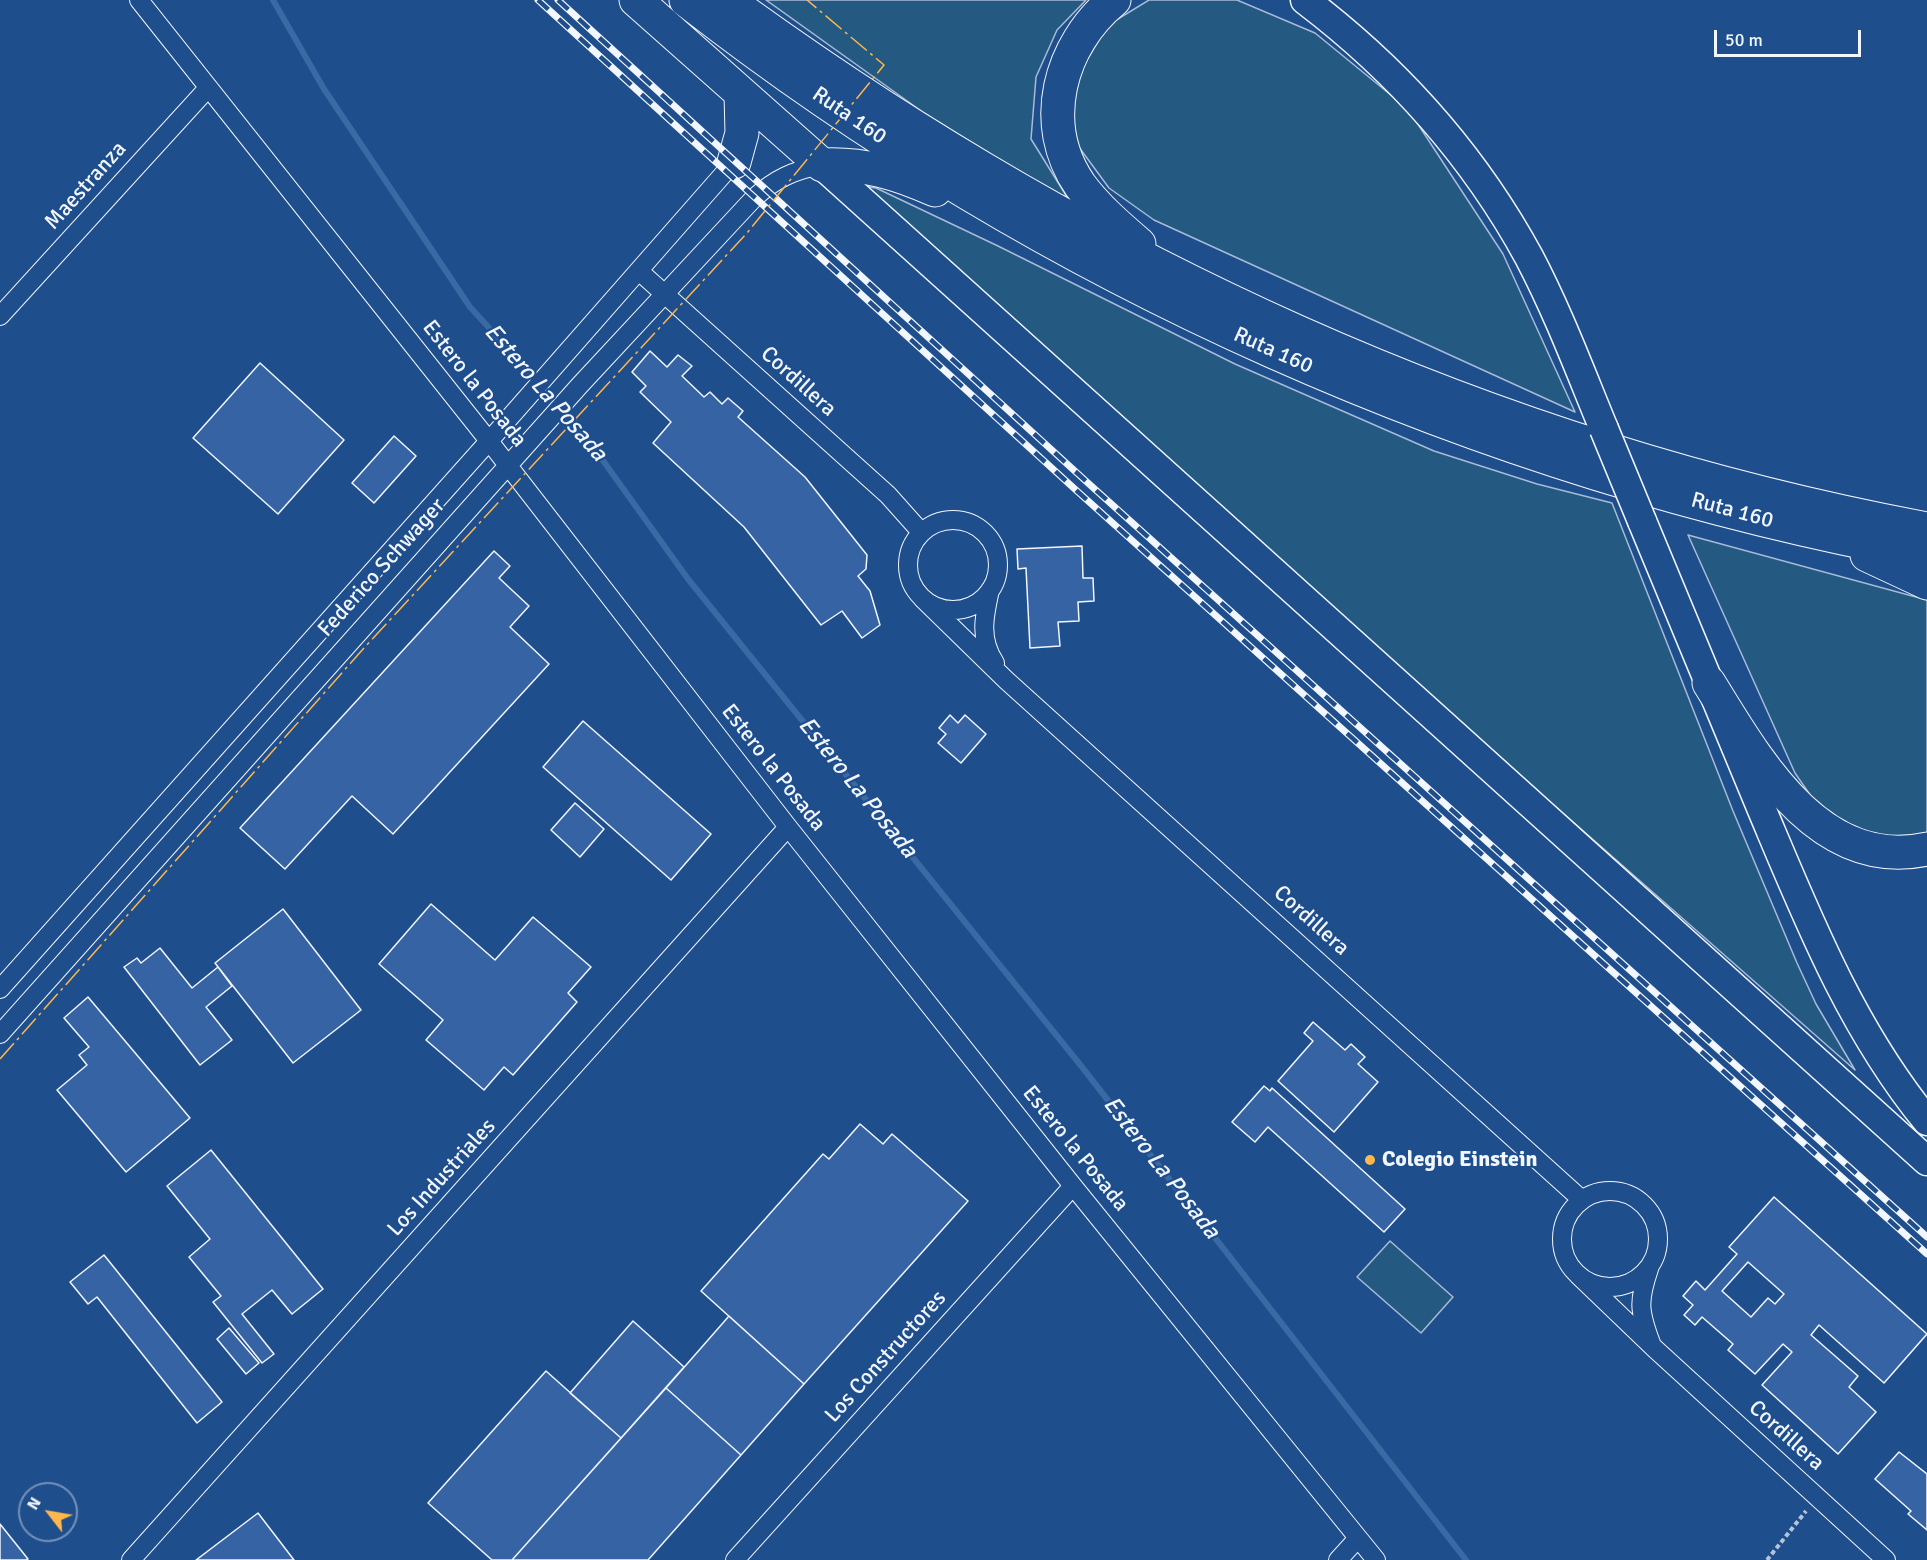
<!DOCTYPE html>
<style>
body{margin:0}
#map{position:relative;width:1927px;height:1560px;overflow:hidden;background:#1f4e8c;font-family:Signika,sans-serif}
canvas{display:block}
.north{position:absolute;left:18px;top:1482px;width:60px;height:60px;box-sizing:border-box;background:#1f4e8c;border:2px solid #7391ba;border-radius:50%;rotate:301deg;font-size:16px;font-weight:700;line-height:24px;text-align:center;color:#f2f6ff}
.north::after{content:'';display:block;margin:auto;width:21px;height:27px;background:#ffb74d;clip-path:polygon(50% 0,100% 100%,50% 72%,0 100%)}
.scale{position:absolute;left:1714px;top:30px;width:147px;height:27px;box-sizing:border-box;border:3px solid #f2f6ff;border-top:0;padding-left:8px;font-size:18px;line-height:21px;white-space:nowrap;color:#f2f6ff;-webkit-text-stroke:4px #1f4e8c;paint-order:stroke}
</style>
<div id="map">
<canvas width="1927" height="1560"></canvas>
<div class="north">N</div>
<div class="scale">50 m</div>
</div>
<script>
const ctx = document.querySelector('canvas').getContext('2d');
ctx.lineJoin = 'round';
function fillPath(path, color) { ctx.fillStyle = color; ctx.fill(path, 'evenodd'); }
function stroke(path, color, width, dash) { ctx.strokeStyle = color; ctx.lineWidth = width; ctx.lineCap = dash ? 'butt' : 'round'; ctx.setLineDash(dash || []); ctx.stroke(path); }
function write(font, color, halo, rows, align = 'center') {
  ctx.font = font + ' Signika,sans-serif'; ctx.lineWidth = 4.5; ctx.setLineDash([]); ctx.textBaseline = 'middle'; ctx.strokeStyle = halo; ctx.fillStyle = color; for (const [text, x, y, turn = 0] of rows) {
    ctx.save(); ctx.translate(x, y); ctx.rotate((+turn || 0) * Math.PI / 180); ctx.textAlign = isNaN(turn) ? turn : align; if (halo) ctx.strokeText(text, 0, 0); ctx.fillText(text, 0, 0); ctx.restore();
  }
}
const green = new Path2D(`
 M 766,0 L 1086,0 L 1057,30 L 1036,77 L 1031,139 L 1067,197 L 1053,193 L 924,113 Z
 M 1149,0 L 1237,0 L 1315,33 L 1408,109 L 1503,254 L 1575,412 L 1154,220 L 1109,188 L 1073,139 L 1067,114 L 1085,63 L 1108,25 Z
 M 863,186 L 876,188 L 998,246 L 1235,364 L 1434,451 L 1537,484 L 1612,503 L 1733,811 L 1797,963 L 1816,1004 L 1855,1070 L 1548,800 Z
 M 1688,535 L 1927,600 L 1927,839 L 1883,840 L 1848,828 L 1817,805 L 1795,773 Z
 M 1390,1241 L 1453,1297 L 1421,1333 L 1357,1277 Z`);
fillPath(green, '#245a82');
stroke(green, '#a8bbd7', 1.5);
stroke(new Path2D(`
 M 273,0 L 324,89 L 470,307 L 576,423 L 688,579 L 1082,1067 L 1466,1560`), '#3b69a3', 6);
const building = new Path2D(`
 M 650,351 L 667,367 L 678,355 L 692,366 L 682,376 L 704,397 L 710,392 L 722,404 L 728,398 L 743,411 L 738,417 L 805,477 L 867,555 L 866,569 L 858,576 L 870,591 L 880,625 L 862,638 L 842,611 L 821,625 L 744,527 L 653,443 L 671,422 L 640,392 L 646,386 L 632,372 Z
 M 260,363 L 344,440 L 278,514 L 193,438 Z
 M 394,436 L 416,456 L 374,503 L 352,483 Z
 M 1082,546 L 1083,578 L 1093,578 L 1094,601 L 1078,602 L 1079,621 L 1058,622 L 1060,646 L 1030,648 L 1026,568 L 1018,569 L 1017,549 Z
 M 494,551 L 510,566 L 499,578 L 529,606 L 510,627 L 549,664 L 393,834 L 352,796 L 285,869 L 240,828 Z
 M 950,715 L 958,723 L 965,715 L 986,734 L 961,763 L 938,743 L 946,734 L 939,728 Z
 M 583,721 L 711,834 L 671,880 L 543,767 Z
 M 575,803 L 604,829 L 580,857 L 551,830 Z
 M 431,904 L 495,960 L 533,917 L 591,967 L 568,993 L 577,1002 L 513,1075 L 504,1067 L 484,1090 L 426,1040 L 443,1020 L 379,964 Z
 M 283,909 L 361,1010 L 293,1063 L 215,963 Z
 M 160,948 L 192,988 L 218,967 L 232,986 L 206,1007 L 232,1040 L 200,1065 L 124,967 L 137,958 L 141,963 Z
 M 88,997 L 190,1118 L 126,1172 L 57,1090 L 87,1065 L 79,1055 L 89,1047 L 64,1018 Z
 M 1313,1022 L 1345,1050 L 1351,1044 L 1365,1057 L 1358,1064 L 1378,1082 L 1334,1132 L 1278,1081 L 1313,1041 L 1304,1033 Z
 M 1264,1086 L 1270,1091 L 1272,1088 L 1405,1209 L 1384,1232 L 1268,1127 L 1255,1142 L 1232,1122 Z
 M 860,1124 L 883,1144 L 892,1134 L 968,1201 L 804,1384 L 701,1291 L 823,1154 L 829,1159 Z
 M 211,1150 L 323,1289 L 292,1314 L 272,1290 L 242,1314 L 274,1354 L 262,1363 L 213,1302 L 221,1296 L 189,1257 L 210,1239 L 167,1186 Z
 M 1774,1197 L 1927,1334 L 1884,1383 L 1819,1325 L 1811,1335 L 1858,1376 L 1849,1387 L 1876,1412 L 1838,1454 L 1762,1385 L 1792,1352 L 1783,1344 L 1755,1374 L 1728,1350 L 1733,1344 L 1702,1317 L 1695,1325 L 1684,1315 L 1693,1305 L 1683,1296 L 1696,1281 L 1705,1290 L 1737,1254 L 1729,1247 ZM 1748,1262 L 1784,1294 L 1775,1304 L 1768,1298 L 1751,1317 L 1722,1291 Z
 M 104,1255 L 222,1402 L 197,1423 L 97,1297 L 88,1304 L 70,1282 Z
 M 729,1316 L 804,1384 L 741,1455 L 666,1388 Z
 M 633,1321 L 684,1367 L 621,1438 L 570,1393 Z
 M 229,1328 L 259,1363 L 246,1374 L 217,1339 Z
 M 546,1371 L 621,1438 L 512,1560 L 492,1560 L 428,1503 Z
 M 666,1388 L 741,1455 L 648,1560 L 512,1560 Z
 M 1899,1452 L 1927,1474 L 1927,1530 L 1908,1514 L 1911,1511 L 1875,1479 Z
 M 258,1513 L 294,1560 L 196,1560 Z
 M 0,1524 L 28,1559 L 26,1560 L 0,1560 Z`);
fillPath(building, '#3563a3');
stroke(building, '#f2f6ff', 1.5);
const minor = new Path2D(`
 M 139,0 L 489,441 L 788,827 L 1073,1186 L 1376,1560
 M 639,271 L 888,495 L 921,532
 M 0,316 L 208,88
 M908 565a45 45 0 1 1 90 0a45 45 0 1 1-90 0Z
 M 990,590 C 984,617 979,639 995,663
 M 922,598 L 1006,680 L 1582,1200
 M 0,989 L 489,441 L 734,162
 M 0,1034 L 580,385 L 754,198 C 775,179 794,170 822,165
 M1562 1239a48 48 0 1 1 96 0a48 48 0 1 1-96 0Z
 M 1649,1269 C 1638,1301 1639,1311 1651,1343
 M 1578,1275 L 1653,1347 L 1886,1560
 M 131,1560 L 788,827
 M 735,1560 L 1073,1186
 M 1338,1560 L 1358,1538`);
const primary = new Path2D(`
 M 1305,0 C 1396,69 1474,156 1529,257 C 1558,312 1580,371 1604,429
 M 822,165 L 1927,1161
 M 1642,521 C 1682,617 1722,713 1762,810 C 1808,919 1851,1028 1927,1121`);
const motorway = new Path2D(`
 M 636,0 L 822,165 C 864,163 897,173 935,190
 M 686,0 C 1046,281 1478,472 1927,555
 M 728,0 C 1087,262 1489,447 1927,529
 M 1114,0 C 1059,45 1038,124 1080,185 C 1096,207 1118,226 1139,244
 M 734,162 L 742,133 L 741,94
 M 1867,555 L 1927,583
 M 1709,683 C 1756,759 1819,873 1927,849`);
stroke(minor, '#f2f6ff', 20);
stroke(primary, '#f2f6ff', 31);
stroke(motorway, '#f2f6ff', 35);
stroke(new Path2D(`
 M 1767,1560 L 1806,1511`), '#b3c4dc', 4, [4.5, 3]);
stroke(minor, '#1f4e8c', 18);
stroke(primary, '#1f4e8c', 28);
stroke(motorway, '#1f4e8c', 33);
const rail = new Path2D(`
 M 538,0 L 1077,491 L 1927,1254
 M 558,0 L 1088,483 L 1927,1237`);
stroke(rail, '#f2f6ff', 7);
stroke(rail, '#1f4e8c', 4.5, [14]);
const primaryBridge = new Path2D(`
 M 1604,429 L 1642,521`);
stroke(primaryBridge, '#f2f6ff', 31, []);
stroke(primaryBridge, '#1f4e8c', 28);
stroke(new Path2D(`
 M 0,1059 L 364,648 L 747,233 L 884,65 L 807,0`), '#ffb74d', 1.5, [21, 4.5, 3, 4.5]);
for (const [x, y, r, color] of [
 [1370,1160,6,"#ffb74d"]
]) { const dot = new Path2D(); dot.arc(x, y, r, 0, 2 * Math.PI); ctx.fillStyle = color; ctx.fill(dot); stroke(dot, '#1f4e8c', 2); }
write('22px', '#f2f6ff', '#1f4e8c', [
 ["Ruta 160",849,116,34],
 ["Maestranza",86,186,-48],
 ["Ruta 160",1273,351,24],
 ["Cordillera",798,382,42],
 ["Estero la Posada",474,384,52],
 ["Ruta 160",1732,511,15],
 ["Federico Schwager",382,568,-48],
 ["Estero la Posada",773,768,52],
 ["Cordillera",1311,921,42],
 ["Estero la Posada",1075,1149,51],
 ["Los Industriales",442,1178,-48],
 ["Los Constructores",886,1357,-48],
 ["Cordillera",1786,1436,42]
]);
write('bold 22px', '#f2f6ff', '#1f4e8c', [
 ["Colegio Einstein",1382,1160]
], 'left');
write('italic 24px', '#f2f6ff', '#1f4e8c', [
 ["Estero La Posada",545,393,49],
 ["Estero La Posada",857,788,51],
 ["Estero La Posada",1161,1168,52]
]);
</script>
